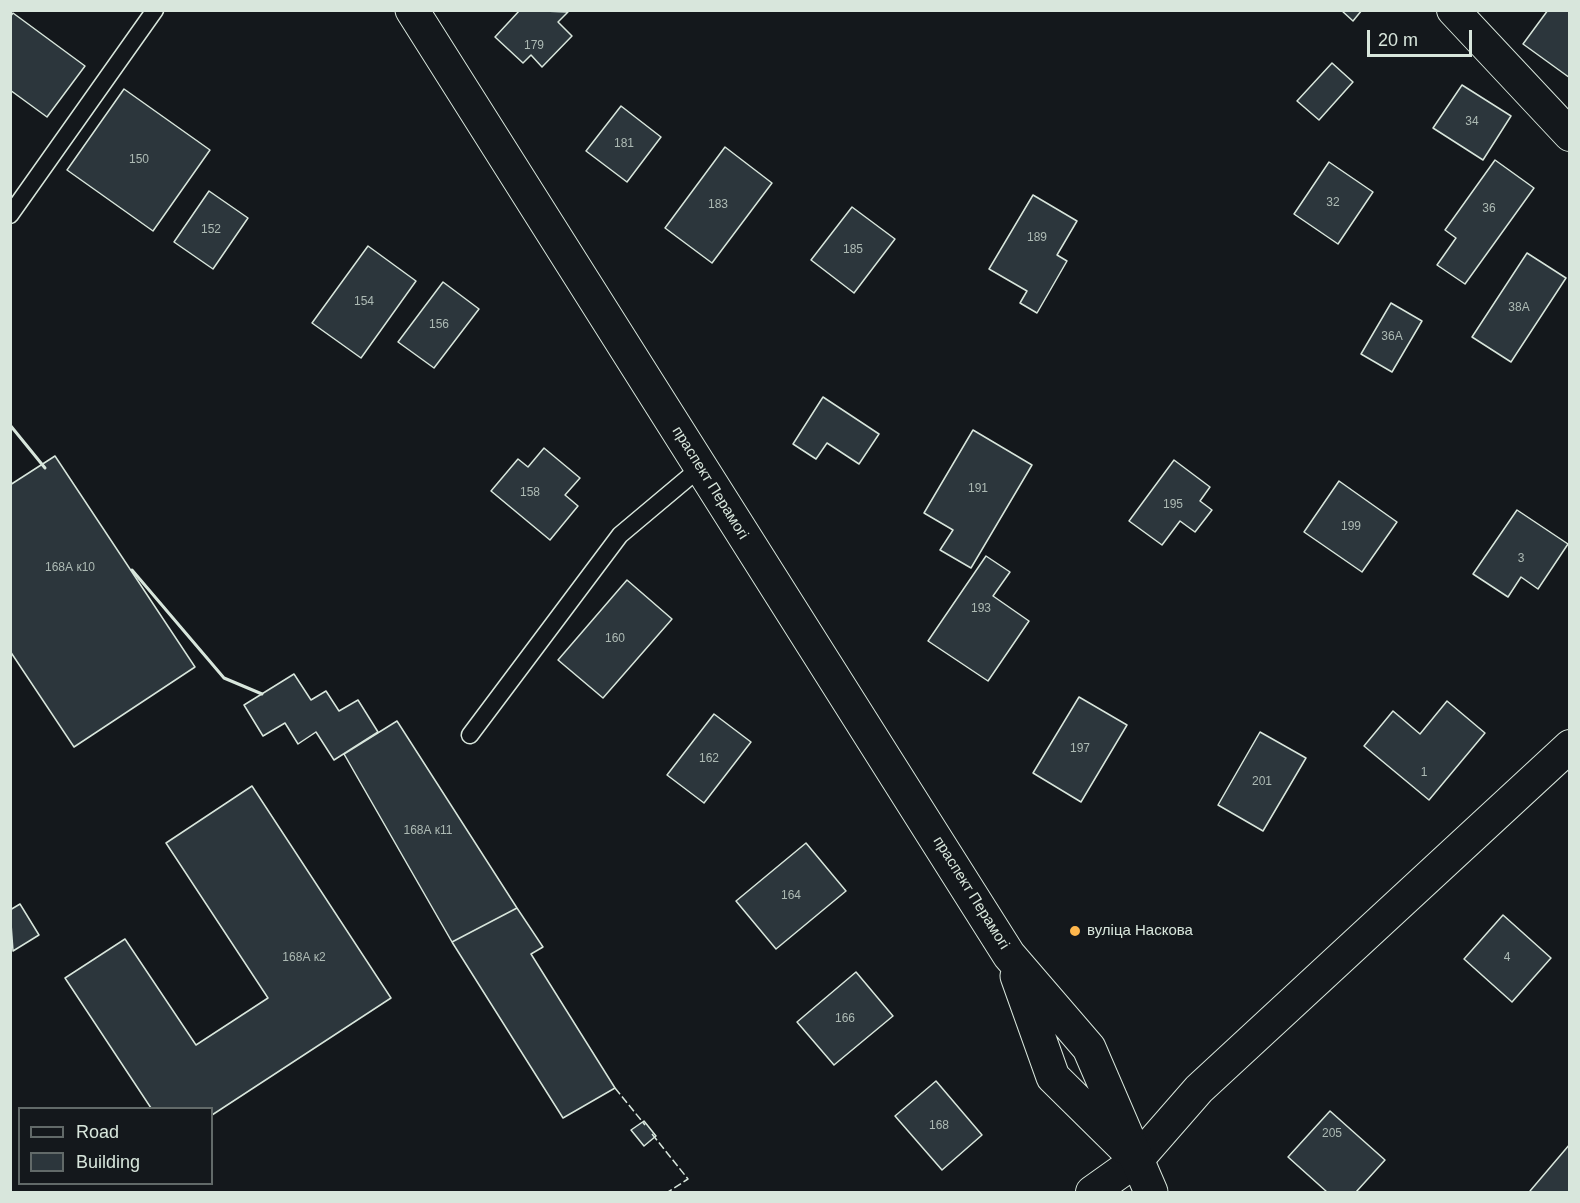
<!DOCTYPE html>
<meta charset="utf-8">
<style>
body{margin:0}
#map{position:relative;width:1580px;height:1203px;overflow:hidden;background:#14181c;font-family:Helvetica,sans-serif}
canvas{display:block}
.frame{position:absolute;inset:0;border:12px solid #d8e6dc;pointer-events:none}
.legend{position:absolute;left:18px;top:1107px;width:195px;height:78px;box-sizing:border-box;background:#14181c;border:2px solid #626a69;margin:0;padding:8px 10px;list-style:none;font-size:18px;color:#d8e6dc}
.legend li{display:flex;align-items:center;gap:12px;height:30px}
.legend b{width:30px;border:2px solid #626a69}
.scale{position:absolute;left:1367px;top:30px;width:105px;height:27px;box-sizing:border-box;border:3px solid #d8e6dc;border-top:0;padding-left:8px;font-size:18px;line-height:21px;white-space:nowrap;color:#d8e6dc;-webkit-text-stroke:4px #14181c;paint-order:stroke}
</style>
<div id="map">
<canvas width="1580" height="1203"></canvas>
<div class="frame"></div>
<ul class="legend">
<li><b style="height:8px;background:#14181c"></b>Road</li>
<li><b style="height:16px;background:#2c363c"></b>Building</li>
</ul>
<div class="scale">20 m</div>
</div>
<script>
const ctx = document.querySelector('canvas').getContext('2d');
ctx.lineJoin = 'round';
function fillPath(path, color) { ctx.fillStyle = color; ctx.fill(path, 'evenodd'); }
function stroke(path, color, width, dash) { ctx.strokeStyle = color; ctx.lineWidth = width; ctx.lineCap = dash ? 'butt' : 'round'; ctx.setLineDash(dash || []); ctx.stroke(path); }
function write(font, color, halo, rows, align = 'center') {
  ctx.font = font + ' Helvetica,sans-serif'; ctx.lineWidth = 4.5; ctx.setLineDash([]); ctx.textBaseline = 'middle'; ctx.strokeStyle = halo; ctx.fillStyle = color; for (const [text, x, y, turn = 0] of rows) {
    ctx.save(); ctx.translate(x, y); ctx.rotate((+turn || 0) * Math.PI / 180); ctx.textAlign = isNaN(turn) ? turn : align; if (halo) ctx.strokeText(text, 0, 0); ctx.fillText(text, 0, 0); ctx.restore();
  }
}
const building = new Path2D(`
 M 520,10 L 568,12 L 558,22 L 572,36 L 542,67 L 531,55 L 523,63 L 495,37 Z
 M 1341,10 L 1362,10 L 1353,21 Z
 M 1548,10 L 1570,10 L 1570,78 L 1523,44 Z
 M 13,13 L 85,66 L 47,117 L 10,90 L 10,17 Z
 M 1332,63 L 1353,82 L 1319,120 L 1297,101 Z
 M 1462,85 L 1511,116 L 1483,160 L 1433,128 Z
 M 124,89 L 210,150 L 153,231 L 67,170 Z
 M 621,106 L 661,137 L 627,182 L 586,151 Z
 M 725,147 L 772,183 L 712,263 L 665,228 Z
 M 1495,160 L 1534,188 L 1465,284 L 1437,265 L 1456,238 L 1445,230 Z
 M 1329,162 L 1373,192 L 1338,244 L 1294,214 Z
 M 209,191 L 248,218 L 213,269 L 174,242 Z
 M 1033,195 L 1077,221 L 1057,255 L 1067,261 L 1037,313 L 1020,303 L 1027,291 L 989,269 Z
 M 852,207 L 895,239 L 854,293 L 811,260 Z
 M 368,246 L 416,281 L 361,358 L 312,323 Z
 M 1527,253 L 1566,278 L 1511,362 L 1472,337 Z
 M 443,282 L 479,309 L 434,368 L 398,342 Z
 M 1391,303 L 1422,321 L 1392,372 L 1361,354 Z
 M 823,397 L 879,434 L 859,464 L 827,443 L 816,459 L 793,444 Z
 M 973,430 L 1032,465 L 971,568 L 940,550 L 953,530 L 924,513 Z
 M 544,448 L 580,478 L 565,495 L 578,506 L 550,540 L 491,491 L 518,459 L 528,467 Z
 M 55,456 L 195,667 L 74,747 L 10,651 L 10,485 Z
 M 1174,460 L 1210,487 L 1200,501 L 1212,510 L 1195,532 L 1180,521 L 1162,545 L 1129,521 Z
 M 1339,481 L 1397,522 L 1362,572 L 1304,532 Z
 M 1517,510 L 1568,544 L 1538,589 L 1521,577 L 1508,597 L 1473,574 Z
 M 986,556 L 1010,572 L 993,596 L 1029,621 L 988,681 L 928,641 Z
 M 627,580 L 672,619 L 603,698 L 558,660 Z
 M 294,674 L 311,700 L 326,691 L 339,711 L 358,700 L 378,732 L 334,760 L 316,732 L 298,744 L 285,723 L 263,736 L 244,705 Z
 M 1079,697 L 1127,725 L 1081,802 L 1033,773 Z
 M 1447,701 L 1485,733 L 1429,800 L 1364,746 L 1393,711 L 1420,734 Z
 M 714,714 L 751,742 L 704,803 L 667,775 Z
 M 397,721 L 517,908 L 452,942 L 344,754 Z
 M 1260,732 L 1306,758 L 1263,831 L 1218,805 Z
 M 252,786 L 391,998 L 212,1115 L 212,1108 L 151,1108 L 65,978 L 125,939 L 196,1045 L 268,998 L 166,843 Z
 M 806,843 L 846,891 L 776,949 L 736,901 Z
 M 20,904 L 39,935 L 13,951 L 10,910 Z
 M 517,908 L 543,947 L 531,954 L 615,1088 L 563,1118 L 452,942 Z
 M 1503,915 L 1551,958 L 1512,1002 L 1464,959 Z
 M 856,972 L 893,1016 L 834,1065 L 797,1022 Z
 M 936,1081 L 982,1135 L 942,1170 L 895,1116 Z
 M 1330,1111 L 1385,1160 L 1356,1192 L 1327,1192 L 1288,1157 Z
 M 644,1121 L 656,1136 L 644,1146 L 631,1130 Z
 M 1570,1144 L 1570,1192 L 1531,1192 L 1530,1191 Z`);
fillPath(building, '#2c363c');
stroke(building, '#d8e6dc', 1.5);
const service = new Path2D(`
 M 10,215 L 155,10
 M 470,735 L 620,535 L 701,467`);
const minor = new Path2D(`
 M 1453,10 L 1570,135
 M 1092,1192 L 1137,1160 L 1199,1089 L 1570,746`);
const primary = new Path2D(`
 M 412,10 L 1009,955 L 1089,1048 L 1151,1192
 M 1017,976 L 1053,1077 L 1124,1147`);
stroke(service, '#d8e6dc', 19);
stroke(minor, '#d8e6dc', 34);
stroke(primary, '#d8e6dc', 35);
stroke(service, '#14181c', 16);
stroke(minor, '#14181c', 32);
stroke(primary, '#14181c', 33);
stroke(new Path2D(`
 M 615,1088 L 645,1125
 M 652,1134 L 688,1179 L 668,1192`), '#d8e6dc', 1.5, [8, 3]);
stroke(new Path2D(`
 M 10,425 L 45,468
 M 132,570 L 224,678 L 262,694`), '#d8e6dc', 3);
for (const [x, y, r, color] of [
 [1075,931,6,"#ffb74d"]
]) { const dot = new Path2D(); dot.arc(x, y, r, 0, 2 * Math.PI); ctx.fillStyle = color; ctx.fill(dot); stroke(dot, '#14181c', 2); }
write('12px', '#adbab4', null, [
 ["179",534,46],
 ["34",1472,122],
 ["181",624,144],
 ["150",139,160],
 ["32",1333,203],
 ["183",718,205],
 ["36",1489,209],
 ["152",211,230],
 ["189",1037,238],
 ["185",853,250],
 ["154",364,302],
 ["38А",1519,308],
 ["156",439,325],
 ["36А",1392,337],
 ["191",978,489],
 ["158",530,493],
 ["195",1173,505],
 ["199",1351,527],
 ["3",1521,559],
 ["168А к10",70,568],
 ["193",981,609],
 ["160",615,639],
 ["197",1080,749],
 ["162",709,759],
 ["1",1424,773],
 ["201",1262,782],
 ["168А к11",428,831],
 ["164",791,896],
 ["168А к2",304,958],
 ["4",1507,958],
 ["166",845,1019],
 ["168",939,1126],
 ["205",1332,1134]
]);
write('15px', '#d8e6dc', '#14181c', [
 ["праспект Перамогі",710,483,58],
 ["праспект Перамогі",971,893,58]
]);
write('15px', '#d8e6dc', '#14181c', [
 ["вуліца Наскова",1087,931]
], 'left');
</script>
